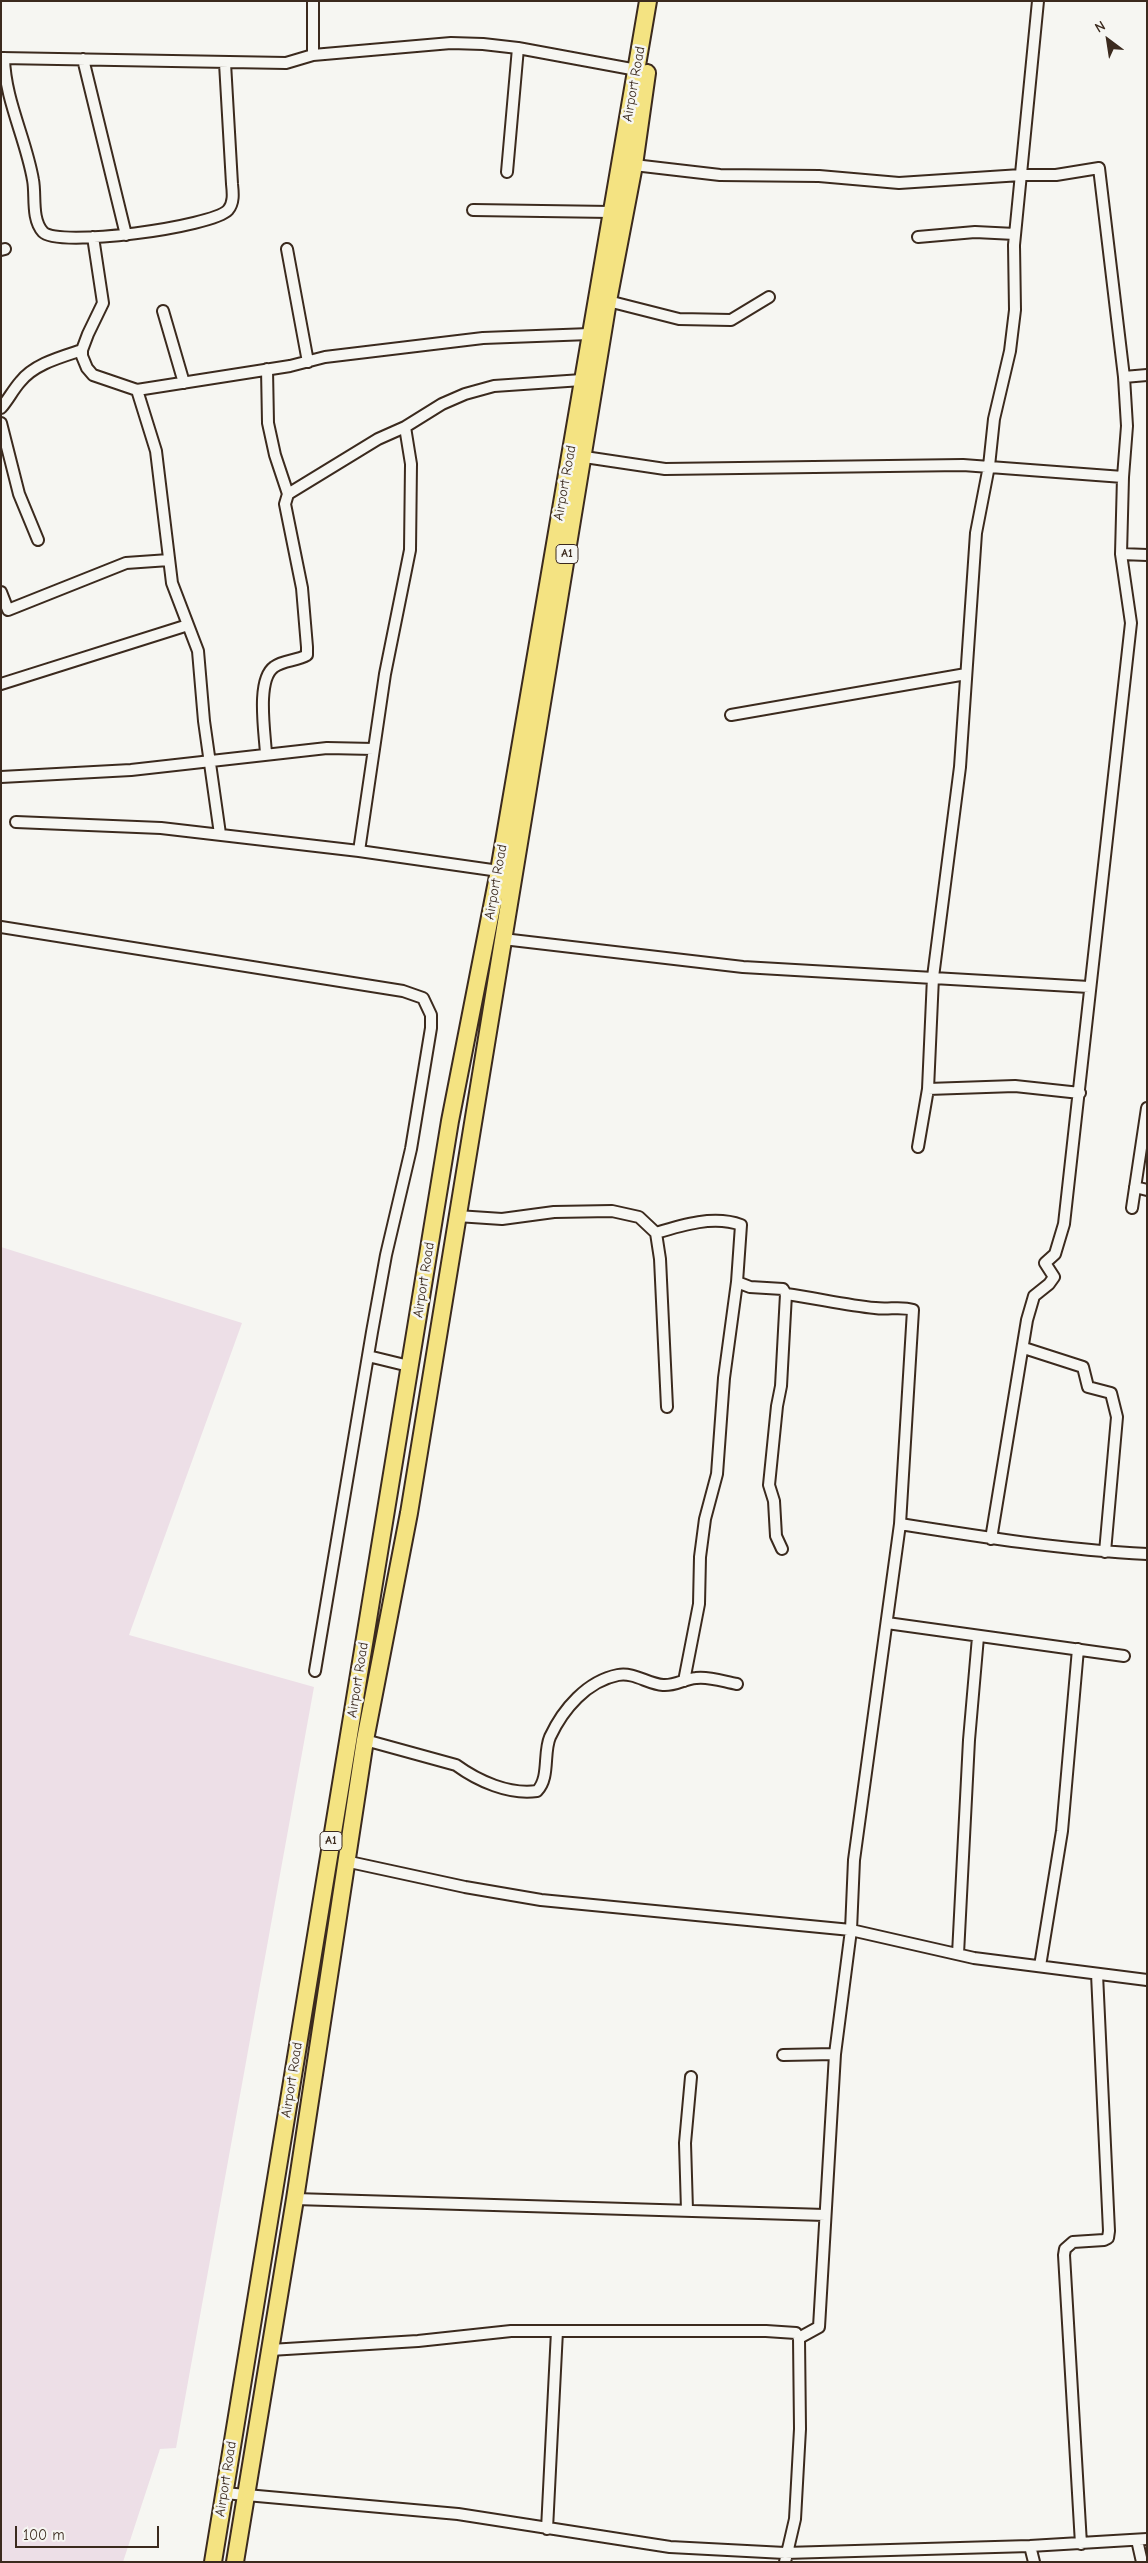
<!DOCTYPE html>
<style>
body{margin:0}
#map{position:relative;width:1148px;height:2563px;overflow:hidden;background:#f6f6f2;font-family:"Comic Neue",sans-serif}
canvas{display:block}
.frame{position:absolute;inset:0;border:2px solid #3b2a1e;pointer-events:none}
.north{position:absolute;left:1083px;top:15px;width:50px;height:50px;-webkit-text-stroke:4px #f6f6f2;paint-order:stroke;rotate:329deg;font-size:14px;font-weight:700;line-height:20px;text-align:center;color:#3b2a1e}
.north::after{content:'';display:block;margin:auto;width:18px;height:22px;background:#3b2a1e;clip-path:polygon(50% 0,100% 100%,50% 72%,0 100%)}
.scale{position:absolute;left:15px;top:2526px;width:144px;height:22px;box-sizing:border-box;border:2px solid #3b2a1e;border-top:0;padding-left:6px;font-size:15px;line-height:18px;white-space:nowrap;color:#3b2a1e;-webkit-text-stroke:4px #f6f6f2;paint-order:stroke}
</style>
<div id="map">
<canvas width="1148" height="2563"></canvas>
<div class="frame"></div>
<div class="north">N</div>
<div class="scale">100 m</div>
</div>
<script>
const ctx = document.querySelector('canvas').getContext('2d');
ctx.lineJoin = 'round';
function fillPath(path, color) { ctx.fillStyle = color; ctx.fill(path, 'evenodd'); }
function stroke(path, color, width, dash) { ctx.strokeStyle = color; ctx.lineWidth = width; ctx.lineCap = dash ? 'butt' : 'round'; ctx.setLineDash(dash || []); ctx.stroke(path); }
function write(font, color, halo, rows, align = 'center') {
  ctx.font = font + ' "Comic Neue",sans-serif'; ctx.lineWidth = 5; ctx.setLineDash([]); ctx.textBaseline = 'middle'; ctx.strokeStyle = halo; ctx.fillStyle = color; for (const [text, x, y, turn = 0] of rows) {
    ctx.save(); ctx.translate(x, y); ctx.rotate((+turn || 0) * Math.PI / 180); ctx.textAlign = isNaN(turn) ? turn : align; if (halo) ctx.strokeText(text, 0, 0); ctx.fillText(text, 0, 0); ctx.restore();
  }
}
fillPath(new Path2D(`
 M 1,1247 L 242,1323 L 129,1635 L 314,1687 L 176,2448 L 160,2449 L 123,2562 L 1,2562 Z`), '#eddfe7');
const minor = new Path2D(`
 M 313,1 L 313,55
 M 1,58 L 286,63 L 313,55 L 451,43 L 483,44 L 518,48 L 637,70
 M 4,58 C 5,100 26,139 33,180 C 36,195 31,219 43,232 C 58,248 212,227 228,210 C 234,203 233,193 232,184 L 225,63
 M 83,59 L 126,235
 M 634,165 L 720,175 L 819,176 L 899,183 L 1021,175 L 1056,175 L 1099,168 L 1124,377 L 1127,426 L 1123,477
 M 507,172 L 518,48
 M 473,210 L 611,212
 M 93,237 L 103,303 L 88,334 L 82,350 L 82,356 L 87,368 L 93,375 L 137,390 L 290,366 L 325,357 L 483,338 L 590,334
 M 918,237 L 975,232 L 1015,234
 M 287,249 L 308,362
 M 1,250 L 5,249
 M 608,301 L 679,319 L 731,320 L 769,297
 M 163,311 L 184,383
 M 1124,377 L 1147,375
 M 137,390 L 156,451 L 172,583 L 198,651 L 204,721 L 220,834
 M 1,408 C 8,400 13,390 20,382 C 34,364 61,357 82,350
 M 1,423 L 19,494 L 38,540
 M 578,456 L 665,469 L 963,465 L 1123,477 L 1121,554 L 1131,623 L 1064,1224 L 1055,1254 L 1045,1263 L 1054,1277 L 1049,1284 L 1034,1296 L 1027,1320 L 991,1539
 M 288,494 L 378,439 L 405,427 L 442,404 L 465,394 L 494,386 L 582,380
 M 1121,554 L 1147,555
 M 1,592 L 8,610 L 126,563 L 169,560
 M 1,684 L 188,625
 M 731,715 L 966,674
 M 266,754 C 265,733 256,680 274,667 C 283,660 297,661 307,655 L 307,647 L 302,588 L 285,504 L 288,494 L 275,455 L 268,423 L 267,369
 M 1,777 L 131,770 L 327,748 L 374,749
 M 16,822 L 161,828 L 359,851 L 499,871
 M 359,851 L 385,674 L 410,550 L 411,464 L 405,427
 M 1,927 L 403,991 L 423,998 L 431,1015 L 431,1028 L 411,1149 L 386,1255 L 372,1332 L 315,1671
 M 503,939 L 743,967 L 1089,987
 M 928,1089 L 1015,1086 L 1080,1093
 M 918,1147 L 928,1089 L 933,977 L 960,767 L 976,533 L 989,466 L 994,419 L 1010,351 L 1015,310 L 1014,245 L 1038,1
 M 1135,1187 L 1147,1190
 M 1132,1208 L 1147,1108
 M 457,1216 L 502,1219 L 554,1212 L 612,1211 L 639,1217 L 656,1233 C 682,1225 714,1215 741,1225 L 737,1282 L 750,1287 L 783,1289 L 786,1294 C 816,1298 845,1305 875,1308 C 888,1310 901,1306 913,1310 L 900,1524 L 854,1860 L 851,1930 L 835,2054 L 819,2327 L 799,2338 L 800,2429 L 795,2519 L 785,2562
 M 656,1233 L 660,1259 L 667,1407
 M 1024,1348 L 1083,1367 L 1088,1387 L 1111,1393 L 1117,1417 L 1105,1552
 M 368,1356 L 409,1366
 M 900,1524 C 982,1537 1064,1550 1147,1554
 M 782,1549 L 776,1536 L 774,1501 L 769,1485 L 777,1406 L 781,1386 L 786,1294
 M 887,1623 L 1124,1656
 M 684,1681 L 699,1604 L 700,1557 L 705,1519 L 717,1474 L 724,1378 L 737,1282
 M 365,1740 L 456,1765 C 478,1781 509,1795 537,1791 C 550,1778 543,1753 550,1737 C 563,1709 587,1681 618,1675 C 634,1672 648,1684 663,1685 C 675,1686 684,1679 696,1678 C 709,1676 725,1682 737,1684
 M 345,1861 L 465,1887 L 541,1900 L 851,1930 L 974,1958 L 1147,1980
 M 958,1954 L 969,1740 L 978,1637
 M 1040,1966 L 1062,1831 L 1078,1649
 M 783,2055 L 835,2054
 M 295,2199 L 825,2215
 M 687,2210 L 685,2143 L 691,2077
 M 270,2350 L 418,2341 L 511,2331 L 766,2331 L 796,2333 L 799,2338
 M 224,2493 L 458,2514 L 670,2547 L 785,2553 L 1030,2546 L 1147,2539
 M 547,2529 L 557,2331
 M 1137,2540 L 1142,2562
 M 1081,2544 L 1064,2255 L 1065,2249 L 1073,2242 L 1104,2240 L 1108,2238 L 1109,2231 L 1097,1974
 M 1030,2546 L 1034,2562`);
const trunk = new Path2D(`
 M 213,2562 L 450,1121 L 499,871 L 648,1
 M 235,2562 L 295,2199 L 365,1740 L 409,1513 L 608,301 L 634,165 L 647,73`);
stroke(minor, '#3b2a1e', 14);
stroke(trunk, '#3b2a1e', 20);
stroke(minor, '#f6f6f2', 10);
stroke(trunk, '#f4e382', 16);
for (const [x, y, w] of [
 [567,554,22],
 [331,1841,22]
]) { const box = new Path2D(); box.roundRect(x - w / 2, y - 9.5, w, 19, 4); ctx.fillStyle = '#f6f6f2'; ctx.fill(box); stroke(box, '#3b2a1e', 1); }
write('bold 12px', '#3b2a1e', null, [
 ["A1",567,554],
 ["A1",331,1841]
]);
write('14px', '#3b2a1e', '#f6f6f2', [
 ["Airport Road",634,84,-80],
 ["Airport Road",565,483,-80],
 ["Airport Road",496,882,-80],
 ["Airport Road",424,1280,-81],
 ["Airport Road",358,1680,-81],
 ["Airport Road",292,2080,-81],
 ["Airport Road",226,2479,-81]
]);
</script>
